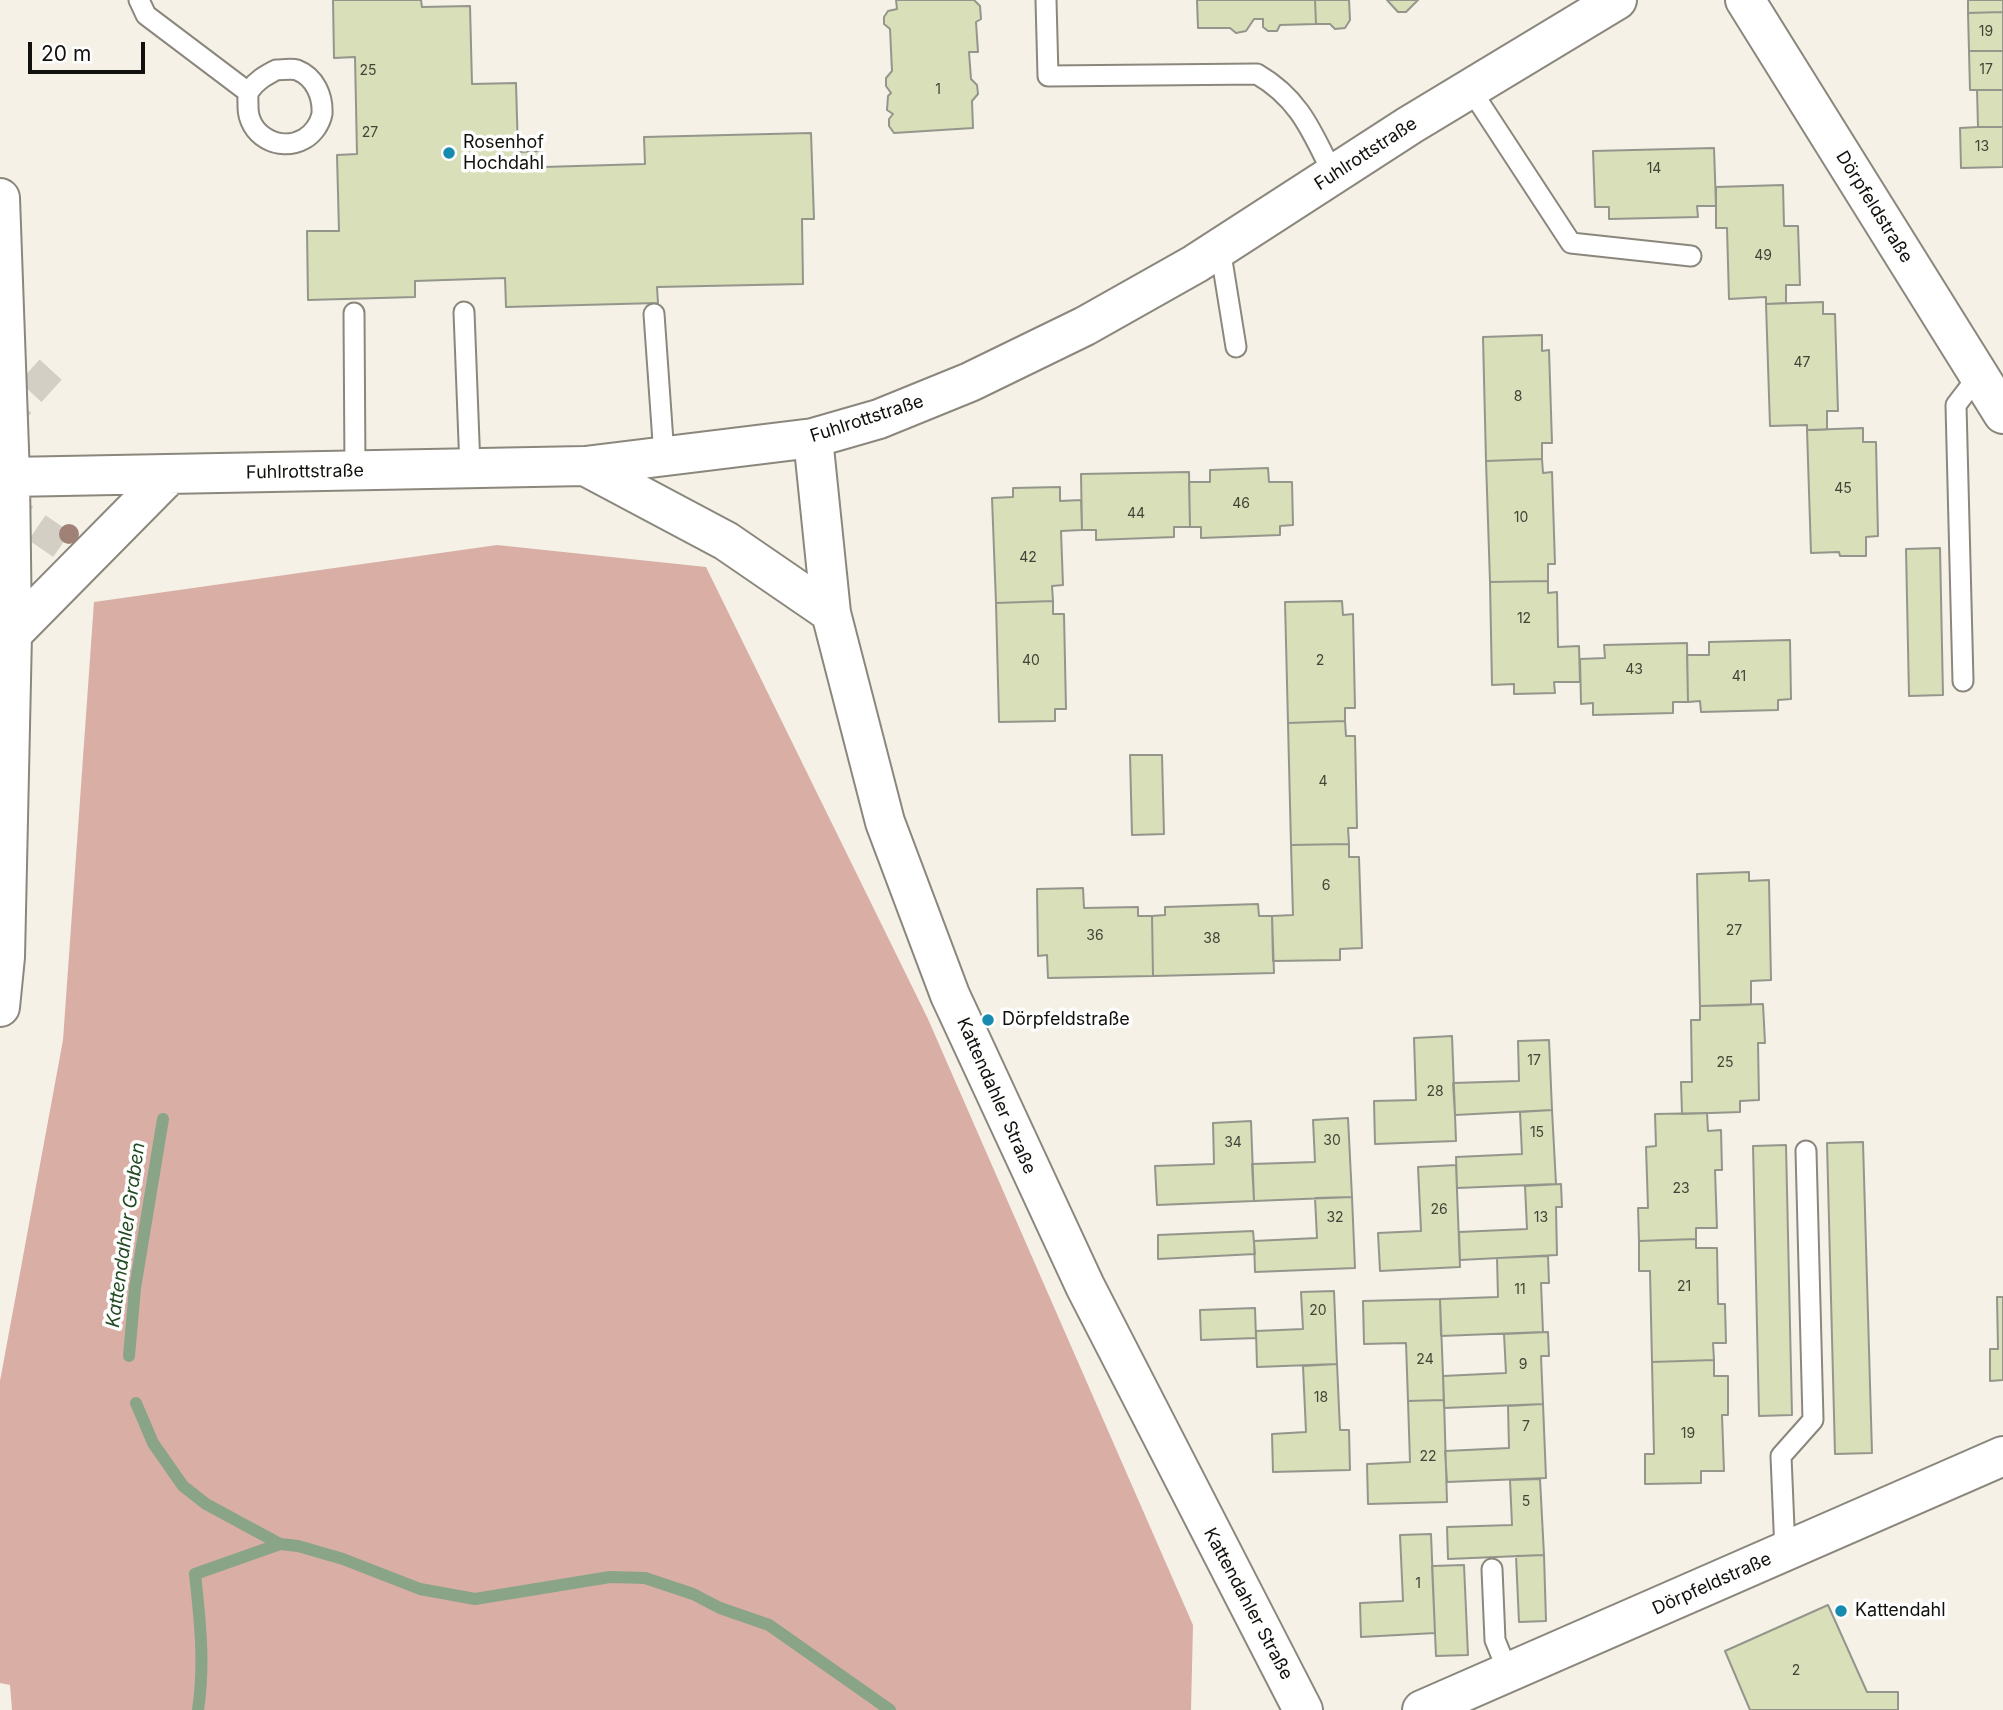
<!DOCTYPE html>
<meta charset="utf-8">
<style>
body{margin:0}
#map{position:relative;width:2003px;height:1710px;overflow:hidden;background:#f5f1e6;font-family:Inter,sans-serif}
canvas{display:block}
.scale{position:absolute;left:28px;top:42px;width:117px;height:32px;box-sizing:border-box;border:4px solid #11100c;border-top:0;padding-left:9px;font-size:21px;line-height:24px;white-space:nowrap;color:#11100c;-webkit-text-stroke:5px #fefefe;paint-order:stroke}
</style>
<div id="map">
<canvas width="2003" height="1710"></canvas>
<div class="scale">20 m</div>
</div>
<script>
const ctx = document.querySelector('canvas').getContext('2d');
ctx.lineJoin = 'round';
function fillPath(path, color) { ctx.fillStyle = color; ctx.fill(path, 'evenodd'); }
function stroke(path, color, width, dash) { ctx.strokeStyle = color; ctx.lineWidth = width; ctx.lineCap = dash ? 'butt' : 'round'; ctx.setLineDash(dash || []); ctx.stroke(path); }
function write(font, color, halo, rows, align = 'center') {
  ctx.font = font + ' Inter,sans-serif'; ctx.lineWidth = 7; ctx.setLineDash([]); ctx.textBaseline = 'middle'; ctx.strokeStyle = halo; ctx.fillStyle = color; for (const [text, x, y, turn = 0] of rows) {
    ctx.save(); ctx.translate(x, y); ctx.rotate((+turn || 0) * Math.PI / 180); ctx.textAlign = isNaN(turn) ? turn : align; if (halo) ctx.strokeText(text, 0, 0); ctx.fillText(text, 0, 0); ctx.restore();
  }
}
fillPath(new Path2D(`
 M 497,545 L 706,567 L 928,1019 L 1193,1625 L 1191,1710 L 12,1710 L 10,1685 L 0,1683 L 0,1381 L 63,1040 L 94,602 Z`), '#d9afa5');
stroke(new Path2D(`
 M 129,1356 L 135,1288 L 163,1119
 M 136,1403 L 153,1443 L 183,1486 L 206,1504 L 280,1544 L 298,1546 L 343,1559 L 420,1589 L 475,1599 L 610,1577 L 645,1578 L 693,1594 L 720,1608 L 769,1625 L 890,1710
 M 198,1710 C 205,1665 200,1619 195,1574 L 280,1544`), '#8aa488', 12);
const building = new Path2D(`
 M 333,0 L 421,0 L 422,7 L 470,6 L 472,84 L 516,83 L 518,152 L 542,151 L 543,167 L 645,164 L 644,137 L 811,133 L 814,219 L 802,219 L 803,284 L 657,287 L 658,303 L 506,307 L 505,278 L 415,281 L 415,297 L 308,300 L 307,231 L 339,231 L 337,155 L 357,154 L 355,57 L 334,58 Z
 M 896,0 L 974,0 L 980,6 L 981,19 L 976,22 L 978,52 L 969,52 L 971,79 L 977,85 L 978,94 L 972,101 L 973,128 L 894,133 L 889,126 L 889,119 L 893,114 L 887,110 L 888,96 L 891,93 L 886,86 L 886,78 L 892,71 L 890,29 L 884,24 L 884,17 L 888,11 L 897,9 Z
 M 1197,0 L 1315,0 L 1316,24 L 1280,25 L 1277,31 L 1268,31 L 1263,27 L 1263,19 L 1254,19 L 1246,31 L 1236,33 L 1230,28 L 1198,28 Z
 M 1315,0 L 1349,0 L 1350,20 L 1345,28 L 1335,29 L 1330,24 L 1316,24 Z
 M 1387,0 L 1418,0 L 1406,12 L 1398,12 Z
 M 1968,0 L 2003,0 L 2003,12 L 1968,13 Z
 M 2003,12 L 2003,51 L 1969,51 L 1968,13 Z
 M 1969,51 L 2003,51 L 2003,90 L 1970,90 Z
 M 1977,90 L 2003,90 L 2003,127 L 1978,127 Z
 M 1978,127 L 2003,127 L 2003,167 L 1961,168 L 1960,128 Z
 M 1714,148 L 1716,206 L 1697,206 L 1698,217 L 1609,219 L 1609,207 L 1595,207 L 1593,151 Z
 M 1783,185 L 1784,226 L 1798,226 L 1800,285 L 1786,285 L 1786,303 L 1766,304 L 1766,297 L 1729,299 L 1727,228 L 1716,228 L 1716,187 Z
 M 1823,302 L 1823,314 L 1835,314 L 1838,411 L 1827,411 L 1827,430 L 1807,430 L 1807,425 L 1770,426 L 1766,304 Z
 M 1542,335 L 1542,351 L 1549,350 L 1552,443 L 1542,443 L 1542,459 L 1486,461 L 1483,337 Z
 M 1863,428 L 1863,442 L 1876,442 L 1878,536 L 1866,537 L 1866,556 L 1840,556 L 1839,552 L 1811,553 L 1807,430 Z
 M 1542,459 L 1543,473 L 1552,472 L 1555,564 L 1548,564 L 1548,581 L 1490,582 L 1486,461 Z
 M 1268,468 L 1269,482 L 1292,482 L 1293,525 L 1280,526 L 1280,535 L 1201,538 L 1201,527 L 1190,527 L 1189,482 L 1210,482 L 1210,470 Z
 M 1189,472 L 1190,527 L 1174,527 L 1174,537 L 1096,540 L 1096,530 L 1082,530 L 1081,474 Z
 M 1060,487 L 1060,501 L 1081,500 L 1082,530 L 1061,531 L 1063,585 L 1052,586 L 1053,601 L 996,603 L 992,498 L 1013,497 L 1013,488 Z
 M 1940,548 L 1943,695 L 1909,696 L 1906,549 Z
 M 1548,581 L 1548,593 L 1557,592 L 1558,647 L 1579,646 L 1580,682 L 1554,682 L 1555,693 L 1514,694 L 1514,684 L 1492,685 L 1490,582 Z
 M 1053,601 L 1053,614 L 1064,614 L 1066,709 L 1055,709 L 1055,721 L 999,722 L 996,603 Z
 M 1342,601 L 1343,615 L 1353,614 L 1355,708 L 1345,708 L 1345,721 L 1288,723 L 1285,602 Z
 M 1790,640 L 1791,699 L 1778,700 L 1778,710 L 1701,712 L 1700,701 L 1688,702 L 1687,655 L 1709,655 L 1709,642 Z
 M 1687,643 L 1688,702 L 1673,702 L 1673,713 L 1593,715 L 1593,703 L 1581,704 L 1580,659 L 1605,658 L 1604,645 Z
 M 1345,721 L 1346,736 L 1355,736 L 1357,828 L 1348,828 L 1349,844 L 1291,845 L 1288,723 Z
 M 1130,755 L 1162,755 L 1164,834 L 1132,835 Z
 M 1349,844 L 1349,857 L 1359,857 L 1362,948 L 1340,949 L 1340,960 L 1273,961 L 1272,916 L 1293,915 L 1291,845 Z
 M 1749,872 L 1749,881 L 1769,880 L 1771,980 L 1751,981 L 1751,1005 L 1700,1006 L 1697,874 Z
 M 1083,888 L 1084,908 L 1138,907 L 1138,916 L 1152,916 L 1153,976 L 1048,978 L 1047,955 L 1038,956 L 1037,889 Z
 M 1258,904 L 1259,916 L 1272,916 L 1274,973 L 1153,976 L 1152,916 L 1165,915 L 1165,907 Z
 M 1763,1004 L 1765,1043 L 1758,1043 L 1759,1100 L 1740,1101 L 1740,1112 L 1682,1114 L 1681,1082 L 1692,1082 L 1691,1020 L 1700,1020 L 1700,1006 Z
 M 1452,1036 L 1456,1141 L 1375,1144 L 1374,1101 L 1416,1100 L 1414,1038 Z
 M 1549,1040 L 1552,1110 L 1455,1115 L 1453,1083 L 1519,1081 L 1518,1041 Z
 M 1552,1110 L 1556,1184 L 1457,1188 L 1456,1157 L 1522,1154 L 1520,1112 Z
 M 1707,1113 L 1708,1131 L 1721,1130 L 1722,1170 L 1715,1170 L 1717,1228 L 1696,1228 L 1696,1239 L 1639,1241 L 1638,1208 L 1648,1208 L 1646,1147 L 1656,1146 L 1655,1114 Z
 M 1348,1118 L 1352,1197 L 1254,1201 L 1252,1164 L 1315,1162 L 1313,1120 Z
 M 1251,1121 L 1254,1201 L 1157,1205 L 1155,1166 L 1214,1164 L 1213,1123 Z
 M 1863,1142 L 1872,1453 L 1835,1454 L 1827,1143 Z
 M 1786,1145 L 1792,1415 L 1759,1416 L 1753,1146 Z
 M 1456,1165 L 1460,1267 L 1380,1271 L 1378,1233 L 1421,1231 L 1418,1167 Z
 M 1561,1184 L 1562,1207 L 1556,1207 L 1557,1255 L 1460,1260 L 1459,1232 L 1527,1229 L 1525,1186 Z
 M 1352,1197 L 1355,1268 L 1255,1272 L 1254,1241 L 1317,1238 L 1315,1198 Z
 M 1253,1231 L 1255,1254 L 1158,1259 L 1158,1235 Z
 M 1696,1239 L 1696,1248 L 1717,1248 L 1718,1304 L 1725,1304 L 1726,1343 L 1713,1343 L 1714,1360 L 1652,1362 L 1650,1271 L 1639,1271 L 1639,1241 Z
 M 1548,1256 L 1549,1283 L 1541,1283 L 1543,1332 L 1441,1336 L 1440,1299 L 1498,1297 L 1497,1258 Z
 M 1334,1291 L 1337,1364 L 1257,1367 L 1256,1331 L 1303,1329 L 1301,1292 Z
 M 1997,1297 L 2003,1297 L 2003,1380 L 1990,1381 L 1990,1349 L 1998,1349 Z
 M 1440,1299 L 1444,1400 L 1408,1401 L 1406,1343 L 1364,1344 L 1363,1301 Z
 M 1255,1308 L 1256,1338 L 1201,1340 L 1200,1310 Z
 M 1548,1332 L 1549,1356 L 1541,1356 L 1543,1404 L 1444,1408 L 1443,1376 L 1506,1373 L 1504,1334 Z
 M 1714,1360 L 1714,1376 L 1728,1376 L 1728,1415 L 1722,1415 L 1724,1471 L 1701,1471 L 1701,1483 L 1645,1484 L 1645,1454 L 1654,1454 L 1652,1362 Z
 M 1337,1364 L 1340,1430 L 1349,1430 L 1350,1470 L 1273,1472 L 1272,1434 L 1306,1432 L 1303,1366 Z
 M 1444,1400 L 1447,1502 L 1368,1504 L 1367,1464 L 1410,1462 L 1408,1401 Z
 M 1543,1404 L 1546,1478 L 1447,1482 L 1445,1451 L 1509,1448 L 1508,1406 Z
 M 1540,1479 L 1544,1555 L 1448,1559 L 1447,1527 L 1512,1525 L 1510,1480 Z
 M 1431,1534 L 1435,1633 L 1361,1637 L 1360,1603 L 1403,1601 L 1400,1535 Z
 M 1544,1555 L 1546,1621 L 1519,1622 L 1516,1556 Z
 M 1464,1565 L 1468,1655 L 1436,1656 L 1432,1566 Z
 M 1828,1605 L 1867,1692 L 1898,1692 L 1898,1710 L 1750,1710 L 1725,1651 Z`);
fillPath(building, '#d8dfb9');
stroke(building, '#94968c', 2);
stroke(new Path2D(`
 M 0,425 L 55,365
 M 0,502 L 106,575`), '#d3cfc5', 30, [30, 15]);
const service = new Path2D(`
 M 139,0 L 146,15 L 248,92
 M 1046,0 L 1048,76 L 1257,74 C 1300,99 1312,132 1333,174
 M 276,70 C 282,70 291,68 297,70 C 315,77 323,96 322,114 C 320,124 313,134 304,139 C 279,153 247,135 248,105 C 248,99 247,94 250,90 C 257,80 265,76 276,70 Z
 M 1471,90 L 1571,243 L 1691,256
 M 1220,248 L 1236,347
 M 464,312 L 470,468
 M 354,313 L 355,470
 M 654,314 L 664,456
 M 1963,681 L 1956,405 L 1979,375
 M 1785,1552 L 1781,1456 L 1813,1420 L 1806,1151
 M 1492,1569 L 1495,1640 L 1508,1672`);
const minor = new Path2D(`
 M 1745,0 L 2003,414
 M 1422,1710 L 2003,1456`);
const tertiary = new Path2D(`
 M 0,198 L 10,477 L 12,634 L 5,957 L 0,1007
 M 813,438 L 831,613 L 885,822 L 950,995 L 1085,1286 L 1303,1710
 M 585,466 L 726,541 L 831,613
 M 10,477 L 585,466 L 813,438 L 879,419 L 970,382 L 1085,326 L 1195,264 L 1410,125 L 1617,0
 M 12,634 L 170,474`);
stroke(service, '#8b877d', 23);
stroke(minor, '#8b877d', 42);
stroke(tertiary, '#8b877d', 42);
stroke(service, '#fff', 19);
stroke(minor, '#fff', 38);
stroke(tertiary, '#fff', 38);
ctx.fillStyle = '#a08176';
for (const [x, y] of [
 [69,534]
]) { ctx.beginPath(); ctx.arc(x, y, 10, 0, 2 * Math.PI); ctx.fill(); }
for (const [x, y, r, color] of [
 [449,153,7,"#178baf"],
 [988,1020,7,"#178baf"],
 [1841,1611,7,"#178baf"]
]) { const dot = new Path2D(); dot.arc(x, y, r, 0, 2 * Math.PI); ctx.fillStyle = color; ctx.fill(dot); stroke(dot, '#fefefe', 2.5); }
write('14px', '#434437', null, [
 ["19",1986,32],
 ["17",1986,70],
 ["25",368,71],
 ["1",938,90],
 ["27",370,133],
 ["13",1982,147],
 ["14",1654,169],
 ["49",1763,256],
 ["47",1802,363],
 ["8",1518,397],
 ["45",1843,489],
 ["46",1241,504],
 ["44",1136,514],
 ["10",1521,518],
 ["42",1028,558],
 ["12",1524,619],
 ["40",1031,661],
 ["2",1320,661],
 ["43",1634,670],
 ["41",1739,677],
 ["4",1323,782],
 ["6",1326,886],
 ["27",1734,931],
 ["36",1095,936],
 ["38",1212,939],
 ["17",1534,1061],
 ["25",1725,1063],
 ["28",1435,1092],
 ["15",1537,1133],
 ["30",1332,1141],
 ["34",1233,1143],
 ["23",1681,1189],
 ["26",1439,1210],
 ["32",1335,1218],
 ["13",1541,1218],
 ["21",1684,1287],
 ["11",1520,1290],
 ["20",1318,1311],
 ["24",1425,1360],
 ["9",1523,1365],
 ["18",1321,1398],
 ["7",1526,1427],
 ["19",1688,1434],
 ["22",1428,1457],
 ["5",1526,1502],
 ["1",1418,1584],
 ["2",1796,1671]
]);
write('18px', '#11100c', '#fefefe', [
 ["Rosenhof",463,143],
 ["Hochdahl",463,164],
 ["Dörpfeldstraße",1002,1020],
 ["Kattendahl",1855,1611]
], 'left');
write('18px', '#11100c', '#fefefe', [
 ["Fuhlrottstraße",1366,154,-33],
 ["Dörpfeldstraße",1874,207,58],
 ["Fuhlrottstraße",867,419,-18],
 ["Fuhlrottstraße",305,472,-1],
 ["Kattendahler Straße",996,1096,66],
 ["Dörpfeldstraße",1712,1584,-24],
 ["Kattendahler Straße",1248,1604,62]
]);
write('italic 19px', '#214920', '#fefefe', [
 ["Kattendahler Graben",126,1235,-82]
]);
</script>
